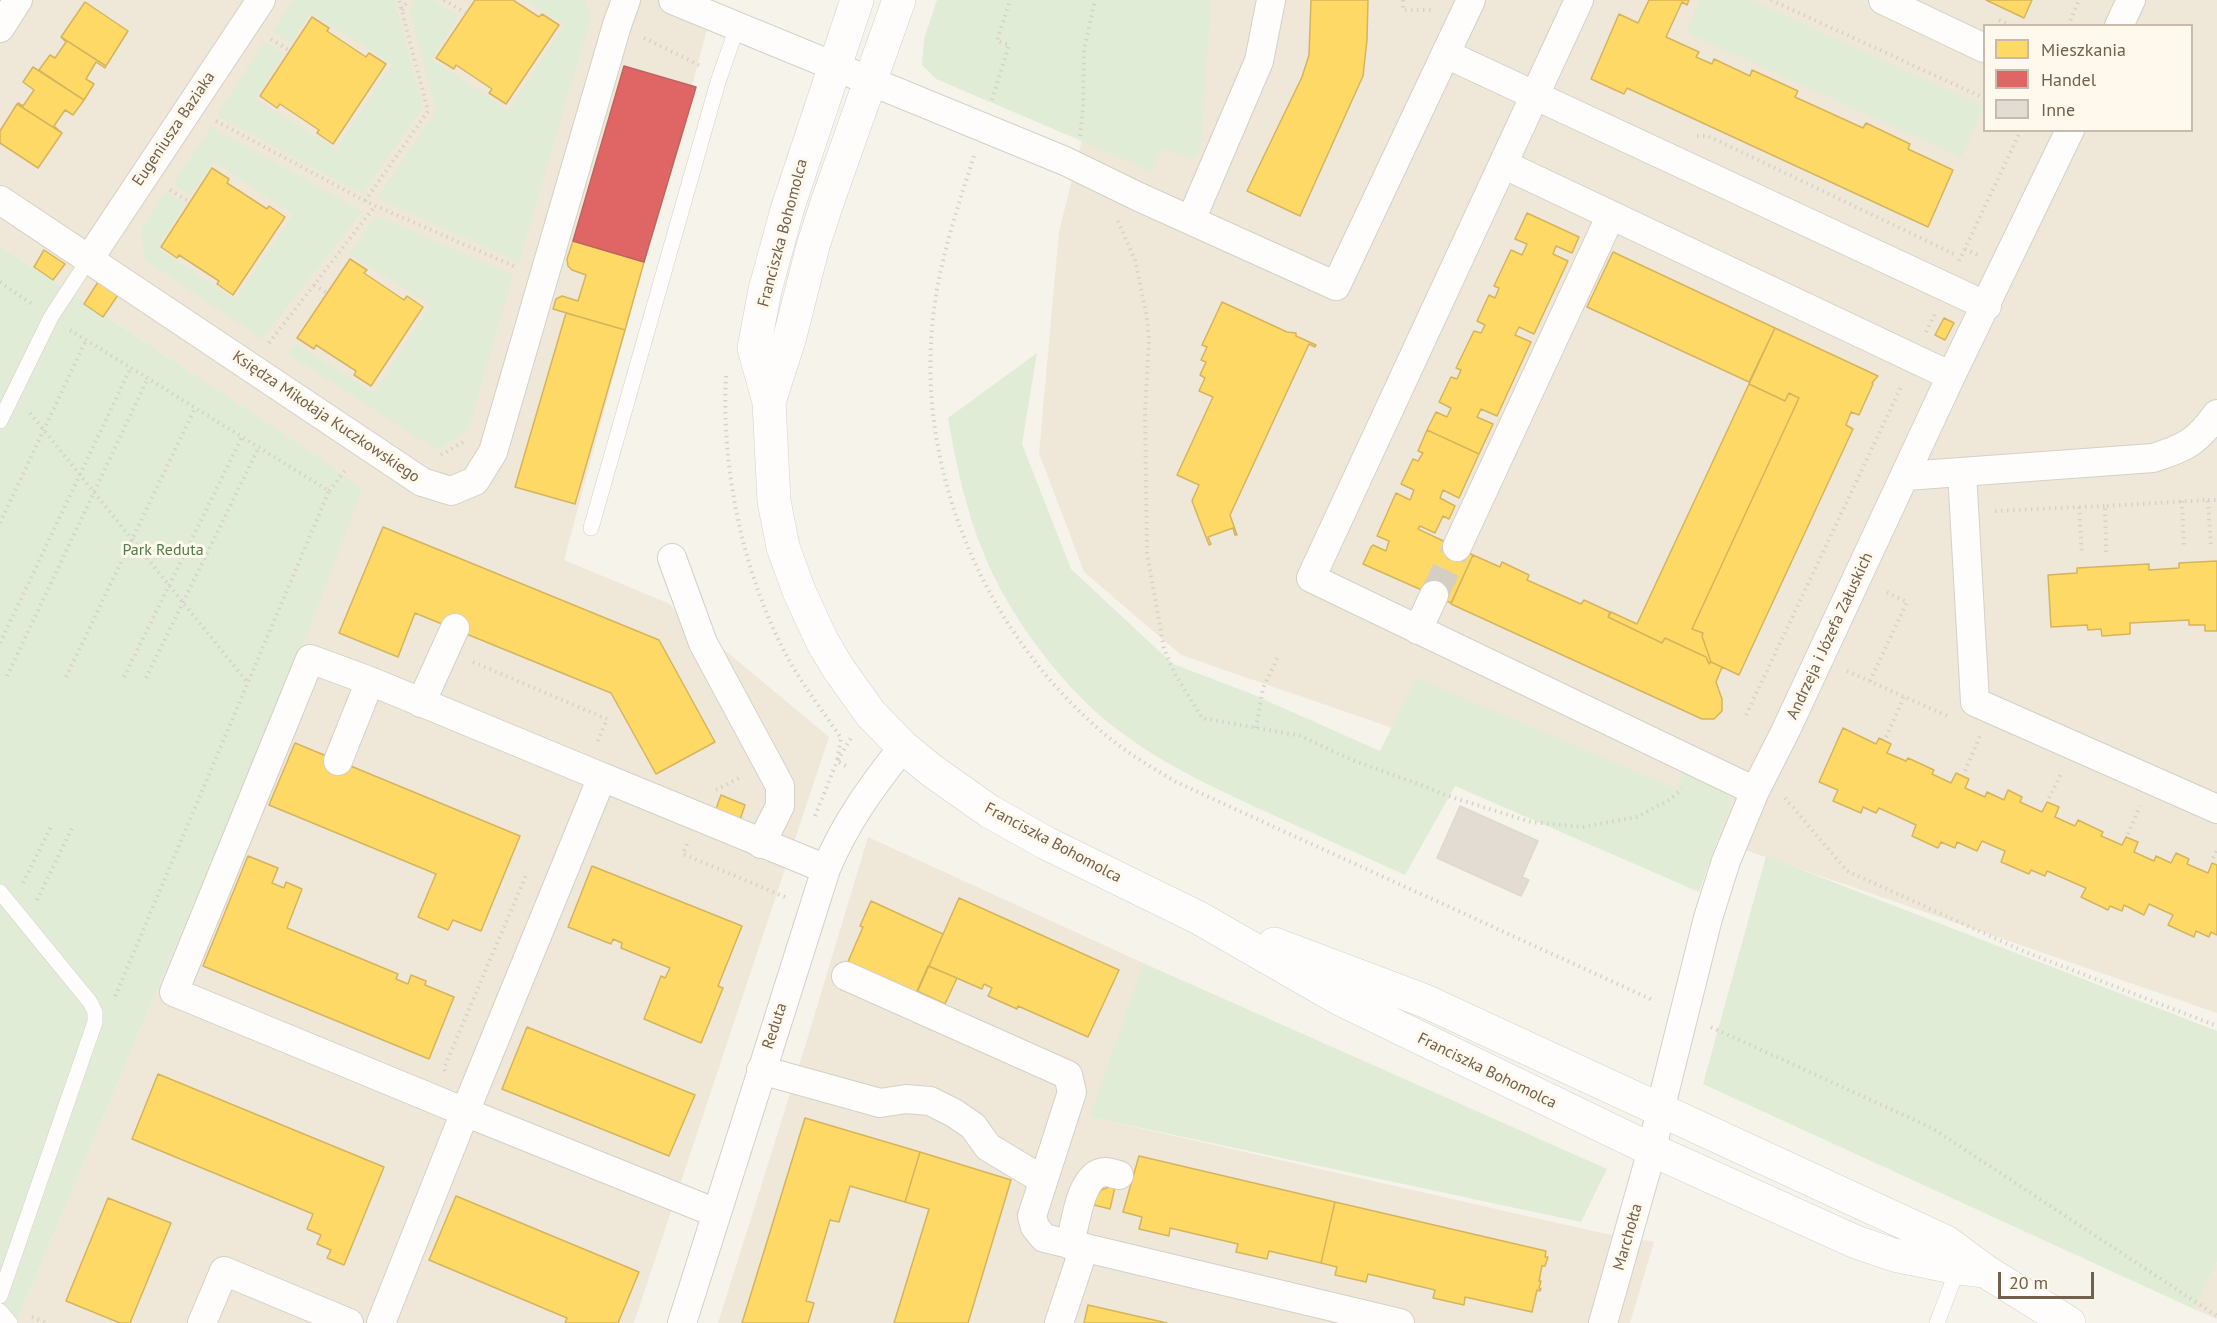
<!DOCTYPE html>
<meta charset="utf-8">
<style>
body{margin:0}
#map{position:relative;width:2217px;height:1323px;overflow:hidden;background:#f6f3eb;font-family:"PT Sans",sans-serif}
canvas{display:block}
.legend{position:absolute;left:1983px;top:24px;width:210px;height:108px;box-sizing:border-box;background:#fef9ec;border:2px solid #c6bbac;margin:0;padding:8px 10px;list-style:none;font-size:18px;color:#725f4c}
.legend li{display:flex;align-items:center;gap:12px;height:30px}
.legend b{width:30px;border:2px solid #c6bbac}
.scale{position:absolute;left:1998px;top:1272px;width:96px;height:27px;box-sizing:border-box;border:3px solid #725f4c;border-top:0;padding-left:8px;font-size:18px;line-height:21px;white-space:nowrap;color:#725f4c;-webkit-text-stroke:4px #fef9ec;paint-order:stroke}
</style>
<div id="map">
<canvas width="2217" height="1323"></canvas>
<ul class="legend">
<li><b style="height:16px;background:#ffd966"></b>Mieszkania</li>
<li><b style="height:16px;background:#e06666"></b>Handel</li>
<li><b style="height:16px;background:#e2dcd2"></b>Inne</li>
</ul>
<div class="scale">20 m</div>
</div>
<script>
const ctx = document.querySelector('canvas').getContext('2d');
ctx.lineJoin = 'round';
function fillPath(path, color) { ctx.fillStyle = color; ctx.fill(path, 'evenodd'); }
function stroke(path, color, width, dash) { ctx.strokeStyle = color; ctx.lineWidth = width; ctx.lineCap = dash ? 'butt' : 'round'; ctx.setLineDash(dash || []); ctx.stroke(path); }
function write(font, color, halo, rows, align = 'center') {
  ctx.font = font + ' "PT Sans",sans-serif'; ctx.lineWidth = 6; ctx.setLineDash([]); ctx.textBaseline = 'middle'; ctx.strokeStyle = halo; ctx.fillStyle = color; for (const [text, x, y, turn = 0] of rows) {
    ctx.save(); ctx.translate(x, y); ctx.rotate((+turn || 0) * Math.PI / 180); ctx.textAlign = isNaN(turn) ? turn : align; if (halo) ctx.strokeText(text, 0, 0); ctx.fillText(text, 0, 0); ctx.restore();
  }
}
fillPath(new Path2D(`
 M 0,0 L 715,0 L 564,560 L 668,603 L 829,737 L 634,1323 L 16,1323 L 304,643 L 298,443 L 0,246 Z
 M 1117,0 L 2217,0 L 2217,1013 L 1181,655 L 1084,572 L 1039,453 L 1059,232 ZM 1984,26 L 2192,26 L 2192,130 L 1984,130 Z
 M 868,837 L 1143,963 L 1091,1117 L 1602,1233 L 1654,1242 L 1630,1323 L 718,1323 L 807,1040 Z
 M 2217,1262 L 2217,1319 L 2194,1309 Z`), '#efe8d9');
fillPath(new Path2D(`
 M 294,0 L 394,0 L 423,107 L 362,194 L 217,116 L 264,42 L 284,54 L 255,99 L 336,149 L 392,64 L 310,13 L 290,44 L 273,31 Z
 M 417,0 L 433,0 L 459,16 L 432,60 L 508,110 L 564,25 L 525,0 L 584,0 L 591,16 L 519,262 L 377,198 L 436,111 L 410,12 Z
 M 937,0 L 1211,0 L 1201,146 L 1195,159 L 1162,148 L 1152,171 L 936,79 L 922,65 L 924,39 Z
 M 1700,0 L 1751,0 L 1984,107 L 1961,157 L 1686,32 Z
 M 211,127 L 362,211 L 262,339 L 144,259 L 142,229 L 165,192 L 185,204 L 157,248 L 235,299 L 293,215 L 214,162 L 190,195 L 173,184 Z
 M 376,216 L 513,275 L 468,430 L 437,450 L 288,354 L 295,343 L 374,393 L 430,305 L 349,254 Z
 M 0,246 L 298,443 L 362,489 L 304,643 L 16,1323 L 0,1323 Z
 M 1037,353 L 1022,444 L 1071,569 L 1173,664 L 1247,692 L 1380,751 L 1416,678 L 1677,789 L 1685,770 C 1702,778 1724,784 1731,802 L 1699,892 L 1455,786 L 1405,875 C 1361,855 1317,835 1273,815 C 1219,790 1165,766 1118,730 C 1065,691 1008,615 984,554 C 966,511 956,464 948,418 Z
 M 1766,856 L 2217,1031 L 2217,1262 L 2194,1309 L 1703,1084 Z
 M 1143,963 L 1607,1169 L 1581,1222 L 1090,1117 Z`), '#e0ecd6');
const homes = new Path2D(`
 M 475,0 L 513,0 L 539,17 L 542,14 L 559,25 L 506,104 L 489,93 L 492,89 L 456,65 L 454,69 L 436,58 Z
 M 1311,0 L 1368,0 L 1367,40 L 1363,76 L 1300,216 L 1247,191 L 1302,77 L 1309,55 Z
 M 1649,0 L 1689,0 L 1687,5 L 1682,2 L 1666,37 L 1699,52 L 1696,57 L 1712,64 L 1714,59 L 1750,76 L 1752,70 L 1798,91 L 1795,97 L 1863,128 L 1866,123 L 1910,144 L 1908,149 L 1953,170 L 1928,227 L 1627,88 L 1624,94 L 1591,79 L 1619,14 L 1638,23 Z
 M 1986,0 L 2032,0 L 2024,18 Z
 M 85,2 L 128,31 L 106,66 L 61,37 Z
 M 312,17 L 329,28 L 327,31 L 366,57 L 369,53 L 386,64 L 333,144 L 317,133 L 319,130 L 280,104 L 277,108 L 260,96 Z
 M 61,37 L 106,66 L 105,68 L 96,62 L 86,79 L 94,84 L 84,100 L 39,70 L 50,55 L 55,58 L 66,42 Z
 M 33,67 L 84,100 L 73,115 L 65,110 L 54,126 L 62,133 L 17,104 L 18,103 L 23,106 L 34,90 L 23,82 Z
 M 17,104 L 62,133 L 38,168 L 0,143 L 0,131 Z
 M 212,168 L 229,179 L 227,183 L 267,209 L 269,206 L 285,217 L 233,295 L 217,284 L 219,281 L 179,255 L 177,258 L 161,247 Z
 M 1527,213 L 1579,237 L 1572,253 L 1556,246 L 1553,254 L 1568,261 L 1534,334 L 1519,327 L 1515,335 L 1531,342 L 1497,416 L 1481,409 L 1477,417 L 1493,424 L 1479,454 L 1427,430 L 1436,412 L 1447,417 L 1451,408 L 1439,402 L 1451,377 L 1457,379 L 1461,370 L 1456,368 L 1474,331 L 1481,333 L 1485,325 L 1477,321 L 1489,295 L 1495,298 L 1499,288 L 1494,286 L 1511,250 L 1522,255 L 1527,244 L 1515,239 Z
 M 573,241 L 644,262 L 625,330 L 553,309 L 556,299 L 562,296 L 578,301 L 586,275 L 572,270 L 568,266 L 567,259 Z
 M 44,250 L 65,264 L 53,280 L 34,267 Z
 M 1613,252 L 1775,328 L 1749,382 L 1587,307 Z
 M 350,259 L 367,270 L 364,273 L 404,300 L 407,296 L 423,307 L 371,386 L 354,375 L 356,371 L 316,345 L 314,349 L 297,338 Z
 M 98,282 L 118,295 L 103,317 L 84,304 Z
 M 1222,302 L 1287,332 L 1296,333 L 1296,336 L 1316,345 L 1315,347 L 1309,344 L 1230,515 L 1237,535 L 1235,535 L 1233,528 L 1208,537 L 1211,544 L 1209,545 L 1192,501 L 1199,485 L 1177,475 L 1213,397 L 1199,391 L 1205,378 L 1200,375 L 1206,362 L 1201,360 L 1207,347 L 1202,345 Z
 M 566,313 L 625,330 L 575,504 L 515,487 Z
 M 1944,318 L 1954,323 L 1945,340 L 1935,335 Z
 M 1775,328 L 1878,376 L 1872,383 L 1873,384 L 1859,415 L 1851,412 L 1846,425 L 1853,429 L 1739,675 L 1711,662 L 1702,636 L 1703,633 L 1692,629 L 1799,398 L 1789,393 L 1785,401 L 1749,384 Z
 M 1749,384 L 1785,401 L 1789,393 L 1799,398 L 1692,629 L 1703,633 L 1702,636 L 1711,662 L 1709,663 L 1706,657 L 1665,638 L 1662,643 L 1608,617 L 1611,612 L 1637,624 Z
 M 1427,430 L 1479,454 L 1459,498 L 1443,490 L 1440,498 L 1455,506 L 1449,519 L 1443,516 L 1435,533 L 1420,526 L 1418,529 L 1473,555 L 1451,603 L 1363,564 L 1371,547 L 1373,545 L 1386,551 L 1389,541 L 1377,536 L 1396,493 L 1410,500 L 1414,490 L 1401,484 L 1413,459 L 1418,461 L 1423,453 L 1418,451 Z
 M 383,527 L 659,640 L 715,742 L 656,774 L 611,693 L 415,613 L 398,657 L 339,633 Z
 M 1473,555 L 1500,567 L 1502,562 L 1529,575 L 1527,580 L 1581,604 L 1584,600 L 1610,612 L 1608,617 L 1662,643 L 1665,638 L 1706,657 L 1709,664 L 1711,662 L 1722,667 L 1716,682 L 1722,699 L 1722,711 L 1714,719 L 1702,719 L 1451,604 Z
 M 2217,561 L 2217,631 L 2205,631 L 2205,625 L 2189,625 L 2189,620 L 2130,623 L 2130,634 L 2102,636 L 2101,629 L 2088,630 L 2087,625 L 2051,627 L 2048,575 L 2077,573 L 2077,568 L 2149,564 L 2149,570 L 2179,568 L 2179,563 Z
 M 1843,728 L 1876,744 L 1879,738 L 1891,744 L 1887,753 L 1906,761 L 1908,758 L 1934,770 L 1932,774 L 1951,783 L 1956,773 L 1969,779 L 1965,788 L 1985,797 L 1987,792 L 2004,800 L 2008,790 L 2022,797 L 2020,802 L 2042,812 L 2047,802 L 2059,807 L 2055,817 L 2075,826 L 2078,820 L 2103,832 L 2101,836 L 2122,845 L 2126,837 L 2138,842 L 2134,852 L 2154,861 L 2156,856 L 2171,863 L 2176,853 L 2189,859 L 2187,864 L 2208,873 L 2212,863 L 2217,865 L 2217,935 L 2211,932 L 2209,937 L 2196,931 L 2194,937 L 2168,925 L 2173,915 L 2149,904 L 2144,915 L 2124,905 L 2122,911 L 2110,906 L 2108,910 L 2081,897 L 2086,888 L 2047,871 L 2045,876 L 2031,870 L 2029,874 L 2001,862 L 2005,851 L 1982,841 L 1977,851 L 1957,842 L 1955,848 L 1941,842 L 1938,848 L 1912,836 L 1916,825 L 1879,808 L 1876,813 L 1863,807 L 1861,813 L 1833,801 L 1838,790 L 1819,782 Z
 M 295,743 L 520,836 L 481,931 L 453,920 L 448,930 L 418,917 L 436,874 L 269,805 Z
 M 721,795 L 745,805 L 740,820 L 716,809 Z
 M 248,856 L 278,868 L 272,883 L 284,888 L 286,882 L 302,889 L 287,928 L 398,974 L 396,979 L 408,984 L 411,975 L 426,981 L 425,985 L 454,997 L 429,1059 L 203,966 Z
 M 592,866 L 742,926 L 718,986 L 723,988 L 701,1043 L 644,1019 L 661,976 L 665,978 L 670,968 L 621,948 L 622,943 L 613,939 L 611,944 L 568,927 Z
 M 959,898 L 1119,970 L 1088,1037 L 1018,1006 L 1017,1009 L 988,996 L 992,988 L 984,984 L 982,989 L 929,966 Z
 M 871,901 L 943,934 L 916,995 L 847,964 L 863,927 L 860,926 Z
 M 928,966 L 957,978 L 945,1004 L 917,991 Z
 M 527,1027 L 695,1095 L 669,1156 L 502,1089 Z
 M 158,1074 L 384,1167 L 344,1265 L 327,1258 L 331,1250 L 317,1244 L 321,1235 L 307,1229 L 313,1214 L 132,1139 Z
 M 805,1118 L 920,1152 L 905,1202 L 850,1186 L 839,1222 L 830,1220 L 806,1301 L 814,1303 L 808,1323 L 742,1323 Z
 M 920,1152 L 1011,1180 L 968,1323 L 894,1323 L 929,1209 L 905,1202 Z
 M 1139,1156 L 1335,1202 L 1321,1263 L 1269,1251 L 1267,1259 L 1236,1252 L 1238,1244 L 1170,1228 L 1169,1236 L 1139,1229 L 1142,1217 L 1123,1212 Z
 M 1109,1187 L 1115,1187 L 1110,1209 L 1094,1205 L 1096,1197 L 1101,1190 Z
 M 456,1196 L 639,1272 L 618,1323 L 565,1323 L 567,1318 L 429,1260 Z
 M 108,1198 L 171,1223 L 130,1323 L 120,1323 L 66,1301 Z
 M 1335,1202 L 1546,1251 L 1545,1257 L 1548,1257 L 1545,1266 L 1542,1266 L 1539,1281 L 1541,1281 L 1539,1288 L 1541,1289 L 1540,1291 L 1537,1290 L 1532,1312 L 1465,1297 L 1464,1305 L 1433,1298 L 1435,1290 L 1368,1274 L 1366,1282 L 1335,1275 L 1337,1267 L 1321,1263 Z
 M 1088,1305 L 1167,1323 L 1084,1323 Z`);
fillPath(homes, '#ffd966');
stroke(homes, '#d5b45e', 1.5);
const shops = new Path2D(`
 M 624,66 L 696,87 L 644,262 L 573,241 Z`);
fillPath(shops, '#e06666');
stroke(shops, '#bf645e', 1.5);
const building = new Path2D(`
 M 1460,806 L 1538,841 L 1522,877 L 1529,880 L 1521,896 L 1437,858 Z`);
fillPath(building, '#e2dcd2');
stroke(building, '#dfd8cd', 1.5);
stroke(new Path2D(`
 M 1434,595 L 1457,547`), '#d5cec3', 28, [28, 14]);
const lane = new Path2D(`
 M 0,421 L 51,317 L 89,259
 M 591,528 L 718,82 L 737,27
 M 0,892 L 90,1002 L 95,1012 L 95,1022 L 0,1296
 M 0,1311 L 10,1323
 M 1937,1323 L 1958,1268`);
const street = new Path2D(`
 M 673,0 L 1065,161 L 1139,197 L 1336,286 L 1471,0
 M 1579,0 L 1311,578 L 1755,791
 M 1883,0 L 1984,48
 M 2119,26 L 2131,0
 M 0,28 L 18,0
 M 1446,54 L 1987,306
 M 1503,164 L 1951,376
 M 0,200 L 422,482 L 451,491 L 475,481 L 493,452 L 617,25 L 626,0
 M 1191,220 L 1259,61 L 1271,0
 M 89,259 L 261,0
 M 1962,472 L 1975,702 L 2217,809
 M 1906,476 L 2153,458 C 2185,448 2197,442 2217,414
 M 1457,547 L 1611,215
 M 672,558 L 703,643 L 780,786 L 780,806 L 761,844
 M 1418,630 L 1434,595
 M 421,703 L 455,628
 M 338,761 L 370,681
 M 602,777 L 826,869
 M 846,976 L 1068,1075 L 1072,1092 L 1032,1216 L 1035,1227 L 1044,1238 L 1400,1323
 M 761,1070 L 880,1103 L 906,1099 L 930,1101 L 954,1113 L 973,1126 L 988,1147 L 1043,1180
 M 1070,1245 C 1075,1226 1080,1173 1105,1172 C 1109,1172 1115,1174 1119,1175
 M 202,1323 L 224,1271 L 349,1323
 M 381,1323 L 465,1112 L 174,992 L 310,659 L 370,681 L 602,777 L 465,1112 L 716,1213
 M 682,1323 L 826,869 C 845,823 872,786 903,747
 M 1059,1323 L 1084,1248
 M 1603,1323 L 1652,1150 L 1663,1098 L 1708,918 L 1726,861 L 1755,791 L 1785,732 L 1951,376 L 2070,130`);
const secondary = new Path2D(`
 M 857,0 L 787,210 L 765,290 L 754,348 L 769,402 L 774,501 L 783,547 L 799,591 L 822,641 L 838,668 L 870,713 L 903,747 L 931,770 L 989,811 L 1046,843 L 1199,918 L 1340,999 L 1652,1150 L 1856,1242 L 1894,1255 L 1958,1268 L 1985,1271
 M 769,402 L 789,340 L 813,246 L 827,203 L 899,0
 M 1274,944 L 1425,1001 L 1946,1242 L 1985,1271 L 2069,1323`);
stroke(lane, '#d4d0c8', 16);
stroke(street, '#d4d0c8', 30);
stroke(secondary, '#d5d0c9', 34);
stroke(new Path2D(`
 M 444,0 L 466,13
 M 1403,0 L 1403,10 L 1432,10
 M 1771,0 L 1984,98
 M 402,10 L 408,0
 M 1999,20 L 2012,26
 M 2068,26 L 2079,0
 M 644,38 L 699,65
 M 271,39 L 290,51
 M 992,100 L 1009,45 L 997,41 L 1010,0
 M 216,121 L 369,203 L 516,267
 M 1080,136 L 1083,109 L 1084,50 L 1095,0
 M 1697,136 L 1708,136 L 1954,254
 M 974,156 C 958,206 941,256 934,309 C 913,469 985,635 1108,737 C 1129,754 1153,768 1176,782 L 1655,1001
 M 170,190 L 190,202
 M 365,201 L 428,111 L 399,0
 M 1118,221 L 1135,260 L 1147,318 L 1149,341 L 1145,411 L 1147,553 L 1164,649 L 1175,674 L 1202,718 L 1301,736 L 1352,760 L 1424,786 L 1445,795 L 1531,822 L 1583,827 L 1637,817 L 1669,800 L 1682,789
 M 1965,249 L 1978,255
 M 1959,261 L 2021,130
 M 0,282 L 32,304
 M 314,285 L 327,293
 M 70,330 L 329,491 L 114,999
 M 1926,332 L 1935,314
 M 269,343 L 375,206
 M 726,376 C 721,471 744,579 790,662 C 805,688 824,713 841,738 L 837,761 L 849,768
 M 30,413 L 248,683
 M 441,455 L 463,442
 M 329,491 L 347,468
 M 2208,500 L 2217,500
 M 2182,501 L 2184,548
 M 2079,507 L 2105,506
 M 1995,511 L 2079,507 L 2082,555
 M 0,523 L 86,340
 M 2106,552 L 2105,506 L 2208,500 L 2211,548
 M 0,643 L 131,367
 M 473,662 L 607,719 L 597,743
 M 1847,671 L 1947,716
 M 7,676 L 148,378
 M 66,677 L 195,408
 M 124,677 L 242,437
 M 146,678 L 259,447
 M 1870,681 L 1907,602 L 1884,591
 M 1746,715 L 1902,385
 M 1256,728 L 1263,688 L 1278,657
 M 1886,737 L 1904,697
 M 1965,771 L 1980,736
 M 716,790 L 741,777
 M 1785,798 L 1847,871 L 2023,951 L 2217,1026
 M 2049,798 L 2062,772
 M 815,816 L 837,761 L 851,738
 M 2128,834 L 2140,806
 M 687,844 L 683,854 L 785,897
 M 2213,858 L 2217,850
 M 23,883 L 51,827
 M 37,900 L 72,828
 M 1711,1027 L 1932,1128 L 2217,1316
 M 445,1071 L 444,1068 L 527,873
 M 32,1317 L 46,1323`), '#d7d1cb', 4, [1.5, 4.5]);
stroke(lane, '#fefdfc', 15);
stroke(street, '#fefdfc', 28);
stroke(secondary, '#fefdfc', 33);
write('16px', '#725f4c', '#fef9ec', [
 ["Eugeniusza Baziaka",174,129,-56],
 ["Franciszka Bohomolca",783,233,-75],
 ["Księdza Mikołaja Kuczkowskiego",326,417,34],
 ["Andrzeja i Józefa Załuskich",1830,636,-65],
 ["Franciszka Bohomolca",1053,843,28],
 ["Reduta",775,1026,-72],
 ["Franciszka Bohomolca",1487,1071,26],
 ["Marchołta",1628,1237,-74]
]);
write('16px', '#507c48', '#fef9ec', [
 ["Park Reduta",163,550]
]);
</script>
